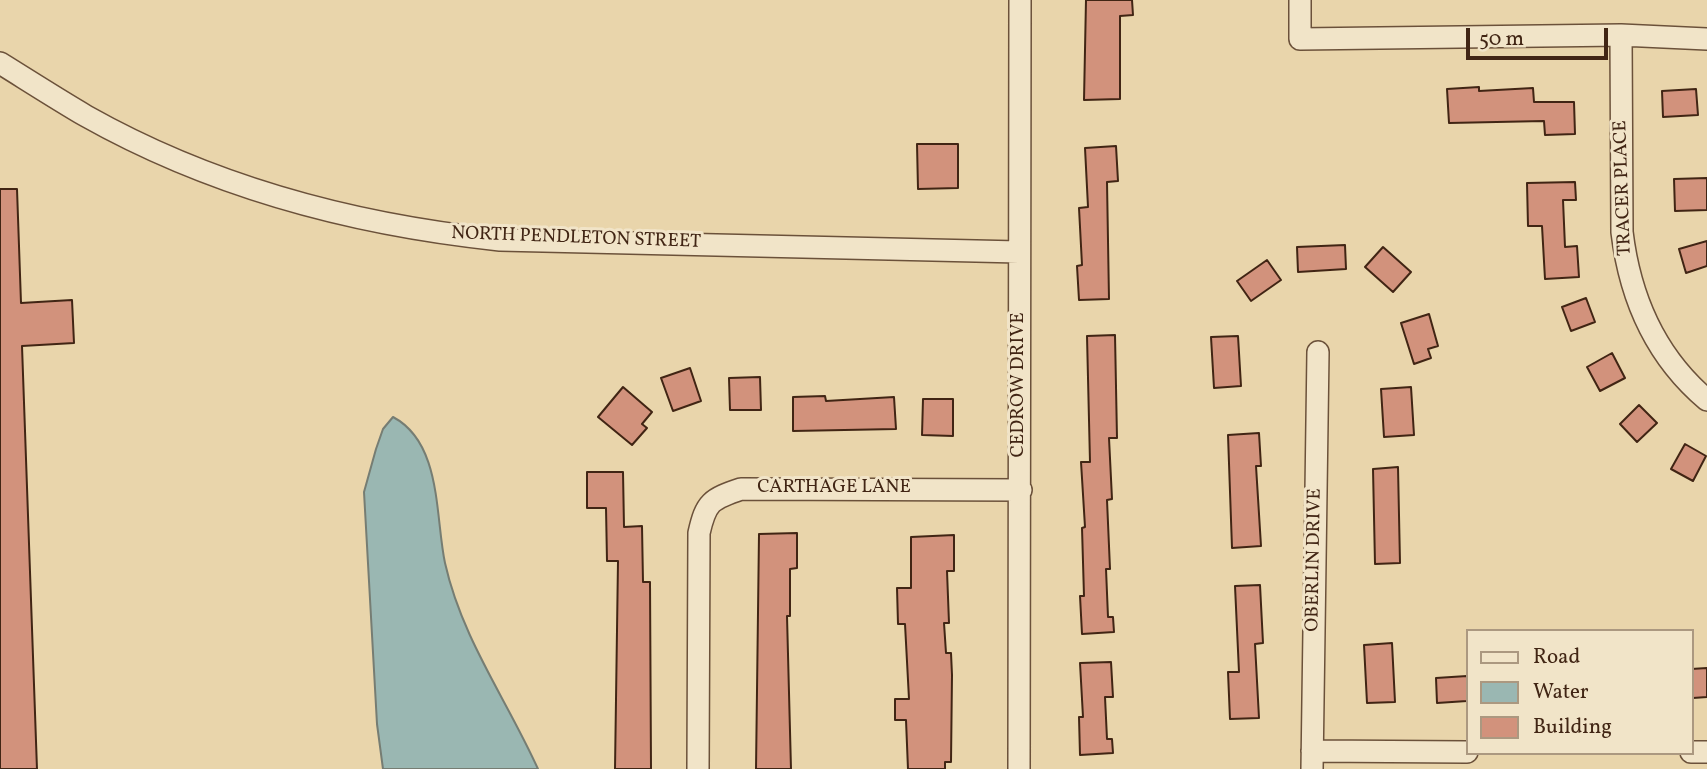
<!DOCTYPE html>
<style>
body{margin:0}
#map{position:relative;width:1707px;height:769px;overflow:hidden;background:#e9d5ab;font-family:Vollkorn,serif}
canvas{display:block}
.legend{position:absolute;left:1466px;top:629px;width:228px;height:126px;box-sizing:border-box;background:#f1e4c8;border:2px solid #ab9880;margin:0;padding:9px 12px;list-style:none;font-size:21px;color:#412514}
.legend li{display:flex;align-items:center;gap:14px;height:35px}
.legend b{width:35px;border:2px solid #ab9880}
.scale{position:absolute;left:1466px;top:28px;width:142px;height:32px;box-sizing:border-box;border:4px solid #412514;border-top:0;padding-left:9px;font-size:21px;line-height:24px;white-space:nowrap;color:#412514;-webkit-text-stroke:5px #f1e4c8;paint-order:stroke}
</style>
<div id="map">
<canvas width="1707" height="769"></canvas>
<ul class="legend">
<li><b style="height:9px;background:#f1e4c8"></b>Road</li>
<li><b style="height:19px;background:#9ab7b2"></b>Water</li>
<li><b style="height:19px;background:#d2927c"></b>Building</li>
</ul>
<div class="scale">50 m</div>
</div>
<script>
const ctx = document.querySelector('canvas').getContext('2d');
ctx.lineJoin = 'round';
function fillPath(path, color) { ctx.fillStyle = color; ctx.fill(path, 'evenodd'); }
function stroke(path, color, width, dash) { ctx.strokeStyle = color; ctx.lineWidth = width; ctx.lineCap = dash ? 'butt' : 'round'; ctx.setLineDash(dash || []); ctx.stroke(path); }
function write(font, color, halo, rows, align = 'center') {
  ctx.font = font + ' Vollkorn,serif'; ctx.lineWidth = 6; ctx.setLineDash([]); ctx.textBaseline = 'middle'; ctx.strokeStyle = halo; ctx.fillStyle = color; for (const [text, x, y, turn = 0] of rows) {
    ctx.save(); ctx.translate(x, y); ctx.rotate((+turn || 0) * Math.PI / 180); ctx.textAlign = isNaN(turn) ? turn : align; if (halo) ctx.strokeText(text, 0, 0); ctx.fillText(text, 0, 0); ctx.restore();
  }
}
const water = new Path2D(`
 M 393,417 C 442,443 435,516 445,563 C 462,639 507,700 538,769 L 383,769 L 377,724 L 364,492 L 376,449 L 383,429 Z`);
fillPath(water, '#9ab7b2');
stroke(water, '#767d73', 2);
const building = new Path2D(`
 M 1086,0 L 1132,0 L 1133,15 L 1120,16 L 1120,99 L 1084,100 Z
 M 1479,87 L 1479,91 L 1533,88 L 1534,102 L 1574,102 L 1575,134 L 1545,135 L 1544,121 L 1449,123 L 1447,89 Z
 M 1696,89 L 1698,115 L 1663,117 L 1662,91 Z
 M 917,144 L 958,144 L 958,188 L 918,189 Z
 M 1116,146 L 1118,181 L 1107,182 L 1109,299 L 1079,300 L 1077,266 L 1082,265 L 1079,208 L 1088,207 L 1085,148 Z
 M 1707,178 L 1707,210 L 1675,211 L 1674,179 Z
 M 1575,182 L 1576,200 L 1563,200 L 1565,247 L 1577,246 L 1579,277 L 1545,279 L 1542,226 L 1528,226 L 1527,183 Z
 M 0,189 L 17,189 L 21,303 L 72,300 L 74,343 L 22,346 L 37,769 L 0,769 Z
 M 1707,241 L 1707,266 L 1686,273 L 1679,249 Z
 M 1345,245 L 1346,269 L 1298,272 L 1297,247 Z
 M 1383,247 L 1411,272 L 1393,292 L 1365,267 Z
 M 1267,260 L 1281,280 L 1251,301 L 1237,281 Z
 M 1586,298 L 1595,322 L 1571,331 L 1562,307 Z
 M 1429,314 L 1438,346 L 1428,349 L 1431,358 L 1414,364 L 1401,323 Z
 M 1115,335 L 1117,438 L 1109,438 L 1112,499 L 1107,500 L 1110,569 L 1106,569 L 1108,617 L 1113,617 L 1114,632 L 1082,634 L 1080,596 L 1084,596 L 1082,528 L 1085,527 L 1081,462 L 1090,462 L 1087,336 Z
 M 1238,336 L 1241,386 L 1214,388 L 1211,337 Z
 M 1612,353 L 1625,378 L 1600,391 L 1587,367 Z
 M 690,368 L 701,401 L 673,411 L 661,378 Z
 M 760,377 L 761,410 L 730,410 L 729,378 Z
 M 623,387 L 652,412 L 642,424 L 647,428 L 632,445 L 598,417 Z
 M 1411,387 L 1414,435 L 1384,437 L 1381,389 Z
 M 825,396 L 826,401 L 894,397 L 896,429 L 793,431 L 793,397 Z
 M 923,399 L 953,399 L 953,436 L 922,435 Z
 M 1639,405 L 1657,423 L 1637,442 L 1620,424 Z
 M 1259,433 L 1261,466 L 1256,466 L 1261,546 L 1232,548 L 1228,435 Z
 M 1685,444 L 1706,456 L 1693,481 L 1671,469 Z
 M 1398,467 L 1400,563 L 1375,564 L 1373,469 Z
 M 587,472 L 623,472 L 624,527 L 642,526 L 643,582 L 650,582 L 651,769 L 615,769 L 618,561 L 607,561 L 606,508 L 587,508 Z
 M 797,533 L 797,568 L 790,569 L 790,616 L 787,616 L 791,769 L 756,769 L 759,534 Z
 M 954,535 L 954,571 L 947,571 L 949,623 L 944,623 L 946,653 L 951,653 L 952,675 L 951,762 L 945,762 L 945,769 L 908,769 L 906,720 L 895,720 L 895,699 L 909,699 L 905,624 L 898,624 L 897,588 L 911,588 L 911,537 Z
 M 1260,585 L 1263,643 L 1255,644 L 1259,718 L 1230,719 L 1228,672 L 1239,672 L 1235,586 Z
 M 1392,643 L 1395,702 L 1367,703 L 1364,645 Z
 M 1111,662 L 1113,697 L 1105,697 L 1107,739 L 1112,739 L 1113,753 L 1080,755 L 1079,717 L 1083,717 L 1080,663 Z
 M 1707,668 L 1707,697 L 1693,698 L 1691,669 Z
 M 1467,676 L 1467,701 L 1437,703 L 1436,678 Z`);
fillPath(building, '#d2927c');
stroke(building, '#412514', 2);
const minor = new Path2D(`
 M 1300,0 L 1300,39 L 1621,35 L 1707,39
 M 1621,35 L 1622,232 C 1630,298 1656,357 1707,400
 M 0,63 C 29,81 57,99 86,116 C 214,188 355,225 500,240 L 1019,252
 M 1312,751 L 1467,752
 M 1691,752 L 1707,752
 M 698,769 L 699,533 C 706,502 711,499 741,489 L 1021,490
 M 1019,769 L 1020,0
 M 1312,769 L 1318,352`);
stroke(minor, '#6b513a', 24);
stroke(minor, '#f1e4c8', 21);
write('19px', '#412514', '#f1e4c8', [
 ["TRACER PLACE",1624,188,-92],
 ["NORTH PENDLETON STREET",576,239,2],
 ["CEDROW DRIVE",1020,385,-90],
 ["CARTHAGE LANE",834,489],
 ["OBERLIN DRIVE",1315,560,-89]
]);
</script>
